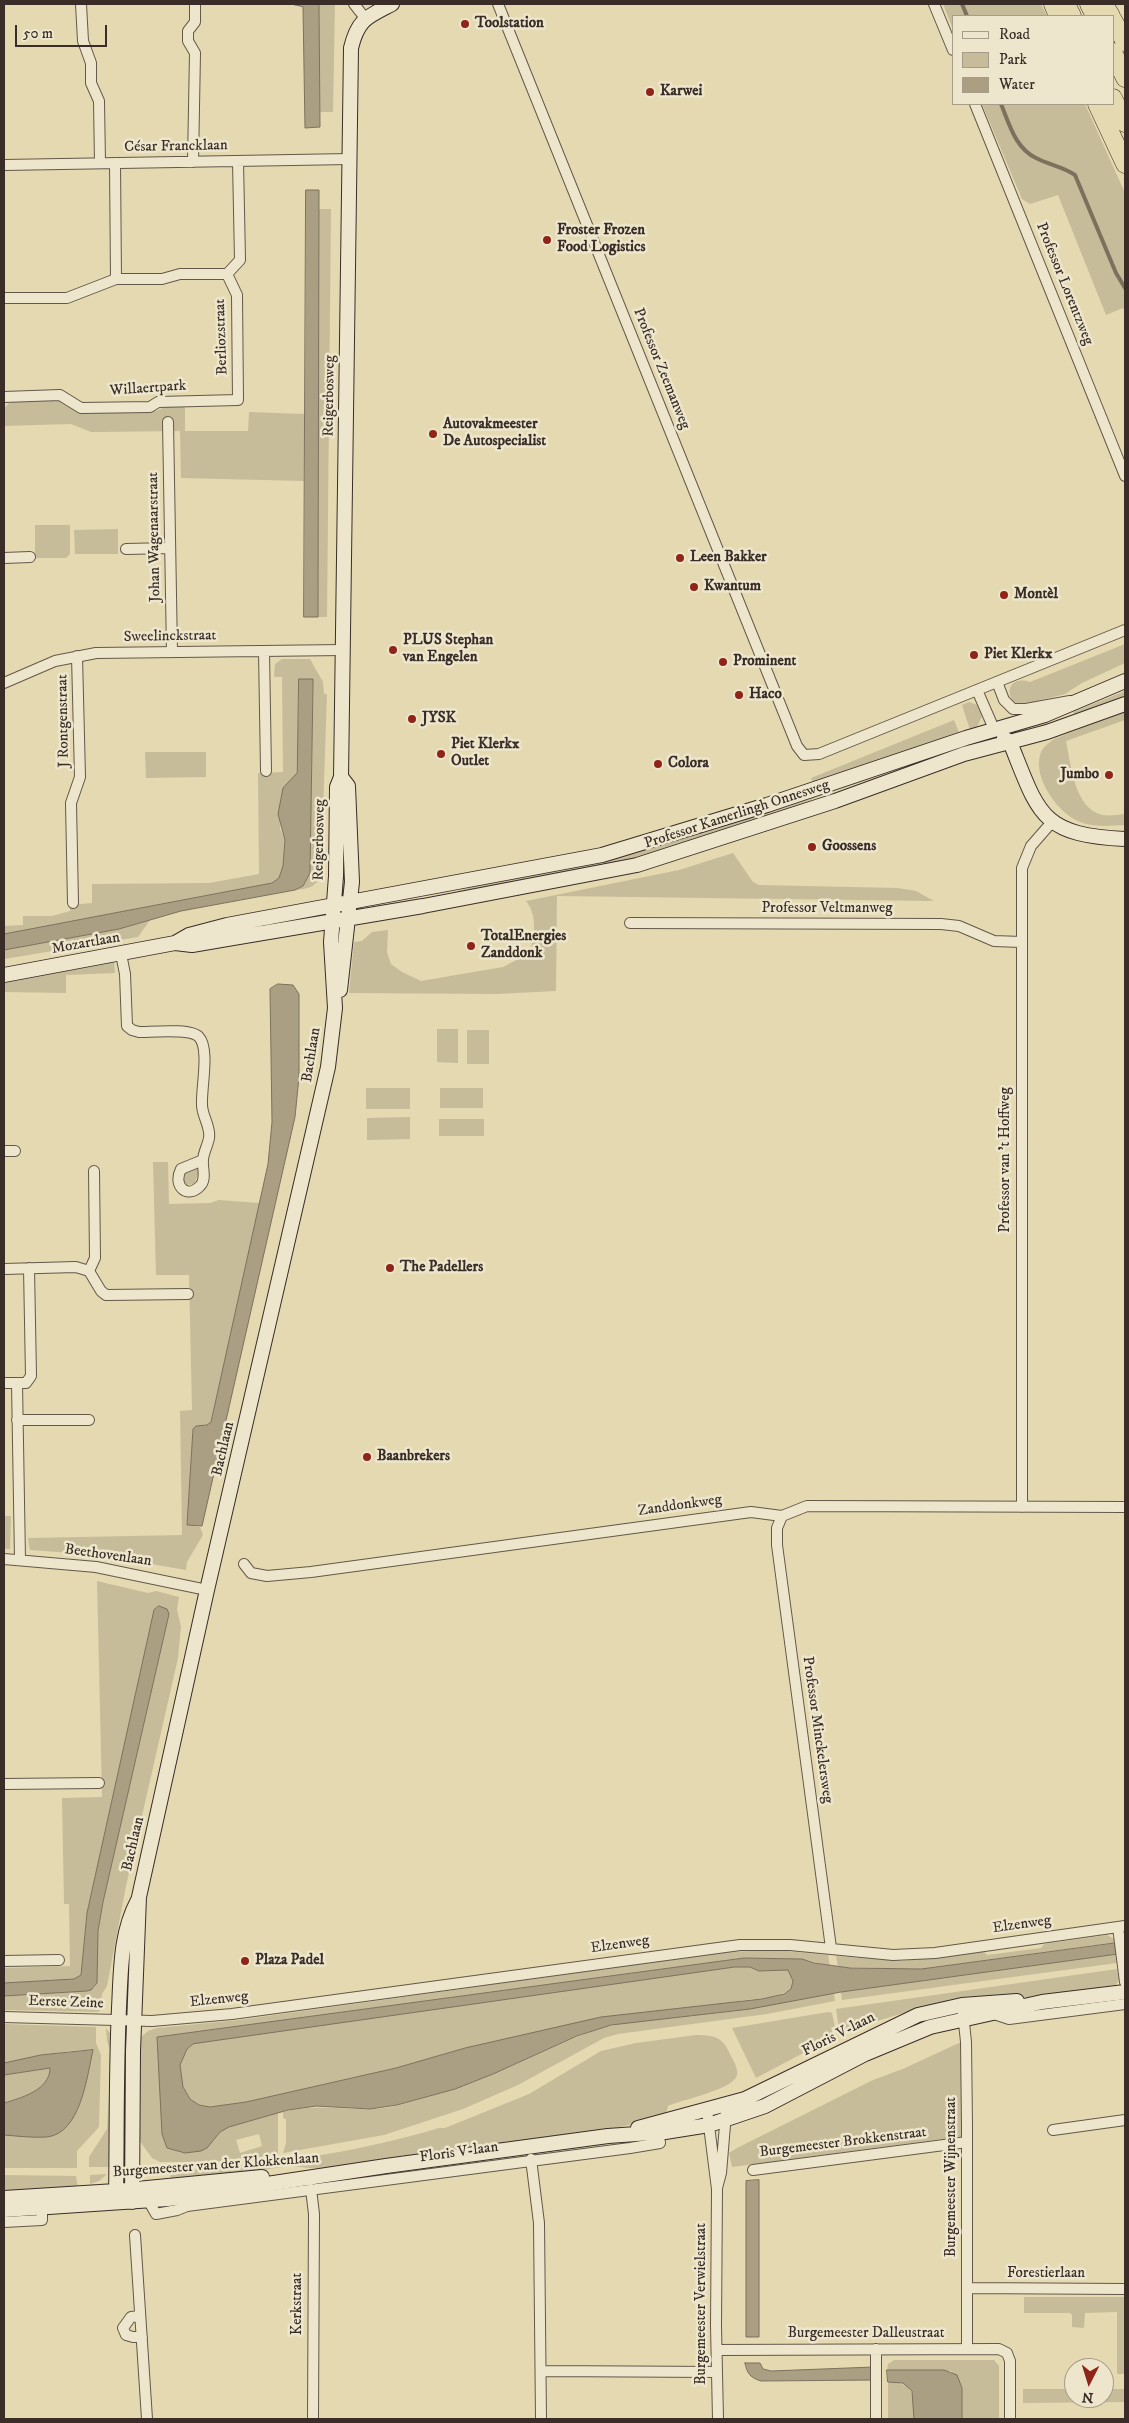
<!DOCTYPE html>
<meta charset="utf-8">
<style>
body{margin:0}
#map{position:relative;width:1129px;height:2423px;overflow:hidden;background:#e4d9b0;font-family:"IM FELL DW Pica",serif}
canvas{display:block}
.frame{position:absolute;inset:0;border:5px solid #3a2d28;pointer-events:none}
.legend{position:absolute;left:952px;top:15px;width:162px;height:90px;box-sizing:border-box;background:#ede6cc;border:1px solid #a59c8a;margin:0;padding:6px 9px;list-style:none;font-size:15px;color:#3a2d28}
.legend li{display:flex;align-items:center;gap:10px;height:25px}
.legend b{width:25px;border:1px solid #a59c8a}
.north{position:absolute;left:1064px;top:2358px;width:50px;height:50px;box-sizing:border-box;background:#ede6cc;border:1px solid #a59c8a;border-radius:50%;rotate:185deg;font-size:14px;font-weight:700;line-height:20px;text-align:center;color:#3a2d28}
.north::after{content:'';display:block;margin:auto;width:18px;height:22px;background:#8f2418;clip-path:polygon(50% 0,100% 100%,50% 72%,0 100%)}
.scale{position:absolute;left:15px;top:25px;width:92px;height:22px;box-sizing:border-box;border:2px solid #3a2d28;border-top:0;padding-left:6px;font-size:15px;line-height:18px;white-space:nowrap;color:#3a2d28;-webkit-text-stroke:4px #ede6cc;paint-order:stroke}
</style>
<div id="map">
<canvas width="1129" height="2423"></canvas>
<div class="frame"></div>
<ul class="legend">
<li><b style="height:6px;background:#ede6cc"></b>Road</li>
<li><b style="height:14px;background:#c7bc99"></b>Park</li>
<li><b style="height:14px;background:#aa9f82"></b>Water</li>
</ul>
<div class="north">N</div>
<div class="scale">50 m</div>
</div>
<script>
const ctx = document.querySelector('canvas').getContext('2d');
ctx.lineJoin = 'round';
function fillPath(path, color) { ctx.fillStyle = color; ctx.fill(path, 'evenodd'); }
function stroke(path, color, width, dash) { ctx.strokeStyle = color; ctx.lineWidth = width; ctx.lineCap = dash ? 'butt' : 'round'; ctx.setLineDash(dash || []); ctx.stroke(path); }
function write(font, color, halo, rows, align = 'center') {
  ctx.font = font + ' "IM FELL DW Pica",serif'; ctx.lineWidth = 5; ctx.setLineDash([]); ctx.textBaseline = 'middle'; ctx.strokeStyle = halo; ctx.fillStyle = color; for (const [text, x, y, turn = 0] of rows) {
    ctx.save(); ctx.translate(x, y); ctx.rotate((+turn || 0) * Math.PI / 180); ctx.textAlign = isNaN(turn) ? turn : align; if (halo) ctx.strokeText(text, 0, 0); ctx.fillText(text, 0, 0); ctx.restore();
  }
}
fillPath(new Path2D(`
 M 319,4 L 335,4 L 333,112 L 320,112 Z
 M 943,4 L 1041,4 L 1047,16 L 953,16 L 953,29 Z
 M 982,104 L 1085,104 L 1125,193 L 1125,312 L 1123,308 L 1106,315 L 1058,195 L 1030,204 L 1022,199 Z
 M 319,209 L 331,209 L 327,617 L 318,617 Z
 M 13,398 L 64,399 L 93,411 L 156,411 L 167,406 L 185,406 L 185,431 L 248,431 L 249,412 L 305,414 L 304,481 L 181,478 L 180,431 L 100,432 L 91,432 L 71,424 L 4,426 L 4,409 Z
 M 35,525 L 70,525 L 70,554 L 66,558 L 35,558 Z
 M 118,529 L 118,554 L 75,554 L 74,530 Z
 M 1125,644 L 1125,663 L 1082,683 L 1065,694 L 1022,705 C 1003,701 1006,674 1030,682 Z
 M 282,659 L 310,659 L 323,682 L 324,694 L 327,694 L 321,871 C 318,887 309,889 295,890 L 303,886 L 310,873 L 313,680 L 299,679 L 297,773 L 288,783 L 280,828 L 285,840 L 283,866 L 279,878 L 272,883 L 4,934 L 4,926 L 23,925 L 23,916 L 52,916 L 70,911 L 70,905 L 92,903 L 92,884 L 209,883 L 259,874 L 258,773 L 283,772 L 282,677 L 274,677 L 275,664 Z
 M 1125,691 L 1125,697 L 1075,715 L 1073,712 Z
 M 969,702 L 977,705 L 982,716 L 977,727 L 970,730 L 962,705 Z
 M 1125,711 L 1125,720 L 1066,741 C 1071,764 1074,808 1102,815 C 1109,816 1118,815 1125,814 L 1125,825 C 1111,826 1096,827 1083,823 C 1059,816 1031,777 1041,752 C 1044,746 1049,743 1054,739 Z
 M 954,720 L 961,737 L 814,786 L 811,778 Z
 M 963,743 L 964,747 L 815,798 L 773,817 L 643,858 L 459,895 L 458,891 Z
 M 145,752 L 206,752 L 206,777 L 146,778 Z
 M 733,853 L 753,882 L 759,885 L 898,888 L 916,891 L 934,901 L 557,896 L 556,991 L 497,994 L 349,993 L 354,942 L 362,941 L 372,932 L 388,930 L 387,952 L 391,964 L 402,972 L 421,981 L 503,967 L 530,953 C 534,935 538,916 526,901 L 679,870 Z
 M 150,920 L 138,937 L 4,959 L 4,950 L 119,929 Z
 M 114,962 L 115,973 L 66,975 L 66,993 L 4,992 L 4,982 Z
 M 437,1029 L 458,1029 L 458,1063 L 437,1062 Z
 M 467,1030 L 489,1030 L 489,1064 L 467,1064 Z
 M 366,1088 L 410,1088 L 410,1109 L 366,1109 Z
 M 440,1088 L 483,1088 L 483,1108 L 440,1108 Z
 M 410,1117 L 410,1139 L 367,1140 L 367,1118 Z
 M 439,1119 L 484,1119 L 484,1136 L 439,1136 Z
 M 153,1162 L 168,1162 L 169,1204 L 210,1203 L 219,1200 L 260,1203 L 211,1422 L 207,1425 L 196,1426 L 193,1429 L 187,1525 L 200,1527 L 203,1535 L 187,1562 L 186,1570 L 97,1555 L 30,1550 L 28,1538 L 182,1535 L 180,1411 L 192,1410 L 189,1275 L 156,1275 Z
 M 199,1165 L 201,1167 L 194,1184 L 185,1185 L 182,1182 L 183,1172 Z
 M 4,1516 L 11,1516 L 10,1549 L 4,1549 Z
 M 97,1581 L 148,1593 L 156,1591 L 179,1597 L 177,1609 L 181,1627 L 178,1658 L 126,1886 L 107,1986 L 102,1994 L 101,2010 L 97,2012 L 4,2010 L 4,1996 L 87,1991 L 95,1987 L 98,1931 L 103,1902 L 169,1614 L 156,1607 L 87,1913 L 81,1975 L 74,1979 L 4,1983 L 4,1968 L 70,1966 L 69,1904 L 64,1904 L 62,1798 L 102,1797 Z
 M 1107,1935 L 1114,1939 L 1115,1943 L 921,1969 L 838,1967 L 836,1956 L 902,1961 L 983,1951 L 987,1955 L 1041,1948 L 1044,1944 Z
 M 776,1950 L 828,1955 L 830,1966 L 802,1959 L 744,1958 L 157,2037 L 167,2148 L 185,2153 L 211,2142 L 220,2132 L 229,2127 L 278,2113 L 278,2155 L 212,2162 L 160,2162 L 152,2158 L 139,2140 L 139,2039 L 148,2031 L 157,2028 L 239,2020 L 726,1952 ZM 259,2134 L 262,2146 L 240,2153 L 236,2140 Z
 M 1115,1954 L 1117,1963 L 842,2000 L 841,1992 Z
 M 735,1967 L 750,1967 L 759,1971 L 788,1970 L 793,1981 L 791,1989 C 777,1997 761,1999 746,2000 L 465,2048 L 396,2068 L 246,2102 L 210,2107 L 199,2105 L 190,2099 L 183,2087 L 180,2065 L 187,2049 L 193,2044 Z
 M 1117,1969 L 1119,1979 L 1116,1985 L 1039,1997 L 990,1998 L 920,2008 L 861,2026 L 860,2024 L 840,2035 L 836,2009 Z
 M 834,1993 L 835,2001 L 767,2014 L 618,2034 L 604,2038 L 518,2085 L 463,2109 L 384,2135 L 283,2153 L 286,2143 L 286,2119 L 283,2118 L 283,2112 C 320,2101 359,2115 396,2106 C 429,2097 462,2087 493,2074 C 532,2058 568,2038 609,2026 C 638,2018 672,2018 703,2014 C 747,2009 790,2001 834,1993 Z
 M 828,2012 L 832,2013 L 835,2027 L 831,2027 L 833,2035 L 827,2037 L 828,2040 L 756,2078 L 732,2028 Z
 M 4,2024 L 96,2027 L 96,2043 L 101,2055 L 99,2127 L 77,2151 L 77,2168 L 4,2168 L 4,2135 L 48,2137 L 93,2050 L 70,2051 L 4,2063 Z
 M 106,2028 L 112,2036 L 110,2167 L 89,2167 L 89,2157 L 107,2129 L 111,2053 L 107,2041 Z
 M 696,2035 C 711,2035 721,2036 728,2050 C 731,2057 739,2068 737,2075 C 735,2089 681,2100 668,2106 L 666,2115 L 613,2129 L 579,2134 L 321,2169 L 289,2166 L 229,2175 L 170,2178 L 171,2173 L 176,2171 C 266,2165 353,2154 439,2128 L 445,2128 L 529,2094 L 601,2051 L 636,2043 Z
 M 961,2042 L 965,2136 L 732,2167 L 729,2153 L 737,2148 L 873,2080 L 905,2068 Z
 M 50,2068 C 50,2090 22,2097 4,2103 L 4,2075 Z
 M 107,2174 L 99,2181 L 90,2184 L 90,2175 Z
 M 4,2175 L 76,2176 L 78,2188 L 4,2196 Z
 M 1024,2297 L 1125,2297 L 1125,2374 L 1117,2374 L 1117,2312 L 1085,2313 L 1084,2328 L 1072,2327 L 1072,2315 L 1070,2313 L 1024,2313 Z
 M 894,2360 L 994,2360 L 999,2366 L 999,2419 L 962,2419 L 962,2388 L 951,2371 L 887,2370 L 888,2364 Z
 M 894,2381 C 917,2387 914,2399 914,2419 L 888,2419 L 888,2382 Z
 M 1023,2389 L 1074,2389 L 1074,2398 L 1104,2398 L 1104,2389 L 1125,2389 L 1125,2402 L 1023,2403 Z`), '#c7bc99');
const water = new Path2D(`
 M 291,4 L 319,4 L 320,127 L 305,128 L 303,7 Z
 M 306,190 L 319,190 L 318,617 L 304,617 Z
 M 299,679 L 313,679 L 313,684 L 310,873 L 303,886 L 295,890 L 181,911 L 119,929 L 4,950 L 4,934 L 272,883 L 279,878 L 283,866 L 285,840 L 278,814 L 283,788 L 297,773 Z
 M 278,984 L 293,985 L 299,994 L 299,1077 L 295,1117 L 202,1526 L 187,1525 L 193,1429 L 196,1426 L 207,1425 L 211,1422 L 268,1164 L 272,1122 L 270,989 Z
 M 159,1606 L 167,1609 L 169,1614 L 103,1902 L 98,1931 L 97,1983 L 91,1990 L 87,1991 L 4,1996 L 4,1983 L 74,1979 L 81,1975 L 87,1913 L 154,1610 Z
 M 1125,1942 L 1125,1953 L 841,1992 L 750,2009 L 611,2025 L 577,2036 L 493,2074 L 455,2089 L 397,2105 L 370,2109 L 316,2106 L 288,2110 L 229,2127 L 220,2132 L 207,2148 L 201,2151 L 185,2153 L 167,2148 L 162,2134 L 157,2037 L 744,1958 L 802,1959 L 814,1963 L 850,1968 L 921,1969 ZM 735,1967 L 750,1967 L 759,1971 L 788,1970 L 793,1981 L 791,1989 L 784,1994 L 762,1999 L 601,2017 L 465,2048 L 396,2068 L 246,2102 L 210,2107 L 199,2105 L 190,2099 L 183,2087 L 180,2065 L 187,2049 L 193,2044 Z
 M 93,2050 C 87,2076 81,2133 47,2137 C 33,2138 17,2136 4,2135 L 4,2103 C 21,2098 50,2090 50,2068 L 4,2075 L 4,2063 L 41,2055 Z
 M 759,2180 L 759,2337 L 746,2337 L 746,2181 Z
 M 745,2363 L 760,2363 L 763,2369 L 771,2371 L 874,2367 L 874,2380 L 761,2381 C 751,2378 747,2374 745,2363 Z
 M 887,2370 L 944,2370 L 957,2375 L 962,2388 L 962,2419 L 914,2419 L 912,2391 L 903,2383 L 888,2382 Z`);
fillPath(water, '#aa9f82');
stroke(water, '#7d715e', 1);
stroke(new Path2D(`
 M 962,4 L 967,16
 M 1001,104 C 1009,123 1015,148 1036,158 C 1049,165 1062,166 1075,175 L 1116,273 L 1125,288`), '#7d715e', 4);
const street = new Path2D(`
 M 81,4 L 83,41 L 91,63 L 91,83 L 99,101 L 100,163
 M 354,4 L 365,18
 M 498,4 L 797,746 L 804,755 L 819,754 L 1125,630
 M 934,4 L 953,50
 M 975,104 L 1125,476
 M 193,162 L 195,53 L 188,41 L 188,31 L 195,22 L 195,4
 M 115,163 L 116,279
 M 4,165 L 350,159
 M 4,298 L 67,298 L 116,279 L 162,279 L 180,274 L 227,274
 M 4,397 L 60,395 L 81,408 L 150,407 L 158,402 L 238,400 L 237,295 L 227,274 L 240,260 L 238,161
 M 168,422 L 172,652
 M 126,549 L 170,548
 M 4,558 L 30,557
 M 264,651 L 266,771
 M 997,682 L 1004,700 L 1013,709 L 1026,709 L 1070,701
 M 4,683 L 55,661 L 96,653 L 343,650
 M 977,690 L 994,729
 M 73,903 L 71,803 L 80,777 L 77,656
 M 630,923 L 941,924 L 959,926 L 994,941 L 1021,942
 M 121,954 L 125,974 L 127,1026 L 132,1030 L 139,1032 C 152,1032 191,1028 199,1037 C 210,1049 201,1088 202,1105 C 202,1116 211,1127 209,1138 C 208,1145 203,1153 203,1160 C 202,1168 207,1179 200,1186 C 188,1199 172,1187 181,1169 L 203,1160
 M 4,1151 L 15,1151
 M 4,1269 L 76,1267 L 89,1271 L 101,1291 L 106,1295 L 188,1294
 M 89,1271 L 95,1258 L 94,1171
 M 4,1383 L 26,1383 L 31,1376 L 29,1268
 M 17,1383 L 20,1560
 M 17,1420 L 89,1420
 M 1022,1507 L 1022,868 L 1031,846 L 1052,822
 M 782,1516 L 777,1528 L 777,1545 L 831,1948
 M 4,1559 L 96,1567 L 207,1590
 M 244,1564 L 251,1573 L 267,1576 L 311,1572 L 751,1512 L 782,1516 L 807,1506 L 1125,1507
 M 4,1784 L 99,1783
 M 1118,1927 L 1125,1982
 M 4,1961 L 59,1960
 M 963,2013 L 966,2042 L 967,2125 L 967,2349
 M 991,2013 L 1009,2019 L 1125,2004
 M 4,2017 L 152,2021 L 232,2014 L 740,1945 L 790,1945 L 893,1955 L 935,1953 L 1125,1926
 M 707,2110 L 717,2189 L 716,2326 L 718,2419
 M 1053,2130 L 1125,2120
 M 531,2159 L 539,2223 L 541,2419
 M 753,2170 L 967,2142
 M 717,2188 L 721,2173 L 726,2113
 M 311,2189 L 314,2214 L 313,2419
 M 148,2200 L 156,2214 L 177,2210 L 187,2206 L 630,2148 L 660,2143 L 658,2128
 M 4,2222 L 42,2220 L 42,2202
 M 135,2235 L 147,2419
 M 967,2288 L 1125,2289
 M 140,2316 L 131,2317 L 123,2328 L 126,2335 L 133,2337 L 142,2337
 M 717,2350 L 999,2349 L 1007,2353 L 1010,2361 L 1010,2419
 M 541,2371 L 717,2372
 M 876,2419 L 876,2349`);
const secondary = new Path2D(`
 M 1004,738 L 1010,742 C 1039,814 1040,835 1125,839
 M 175,943 L 189,935 L 227,925 L 602,855 L 767,805 L 966,738 L 1045,715 L 1125,681
 M 4,975 L 175,943 L 192,945 L 227,939 L 423,906 L 637,865 L 835,801 L 964,754 L 1047,732 L 1125,704
 M 340,990 L 352,882 L 348,786 L 341,777
 M 638,2128 L 745,2099 L 918,2015 L 962,2005 L 1017,2001
 M 4,2198 L 116,2191 L 262,2177
 M 116,2200 C 117,2136 116,2072 119,2008 C 121,1971 120,1933 138,1900
 M 132,2202 L 133,2051 L 139,1897 L 207,1590 L 328,1067 L 335,1008 L 331,942 L 336,876 L 337,787 L 341,777 L 351,48 C 358,19 367,17 392,4
 M 4,2210 L 168,2199 L 386,2166 L 608,2136 L 665,2132 L 709,2125 L 765,2106 L 865,2054 L 930,2027 L 1042,2002 L 1125,1992`);
const highway = new Path2D(`
 M 1053,4 L 1058,16
 M 1066,4 L 1072,16
 M 1089,4 L 1095,16
 M 1104,4 L 1111,16
 M 1113,20 L 1125,42
 M 1113,52 L 1125,78
 M 1113,98 L 1125,123
 M 1097,104 L 1125,164`);
stroke(street, '#64584a', 12);
stroke(secondary, '#3a2d28', 16);
stroke(highway, '#3a2d28', 19);
stroke(street, '#ede6cc', 10);
stroke(secondary, '#ede6cc', 14);
stroke(highway, '#e4d9b0', 18);
for (const [x, y, r, color] of [
 [465,24,5,"#8f2418"],
 [650,92,5,"#8f2418"],
 [547,240,5,"#8f2418"],
 [433,434,5,"#8f2418"],
 [680,558,5,"#8f2418"],
 [694,587,5,"#8f2418"],
 [1004,595,5,"#8f2418"],
 [393,650,5,"#8f2418"],
 [974,655,5,"#8f2418"],
 [723,662,5,"#8f2418"],
 [739,695,5,"#8f2418"],
 [412,719,5,"#8f2418"],
 [441,754,5,"#8f2418"],
 [658,764,5,"#8f2418"],
 [1109,775,5,"#8f2418"],
 [812,847,5,"#8f2418"],
 [471,946,5,"#8f2418"],
 [390,1268,5,"#8f2418"],
 [367,1457,5,"#8f2418"],
 [245,1961,5,"#8f2418"]
]) { const dot = new Path2D(); dot.arc(x, y, r, 0, 2 * Math.PI); ctx.fillStyle = color; ctx.fill(dot); stroke(dot, '#ede6cc', 2); }
write('bold 15px', '#3a2d28', '#ede6cc', [
 ["Toolstation",475,24],
 ["Karwei",660,92],
 ["Froster Frozen",557,231],
 ["Food Logistics",557,248],
 ["Autovakmeester",443,425],
 ["De Autospecialist",443,442],
 ["Leen Bakker",690,558],
 ["Kwantum",704,587],
 ["Montèl",1014,595],
 ["PLUS Stephan",403,641],
 ["van Engelen",403,658],
 ["Piet Klerkx",984,655],
 ["Prominent",733,662],
 ["Haco",749,695],
 ["JYSK",422,719],
 ["Piet Klerkx",451,745],
 ["Outlet",451,762],
 ["Colora",668,764],
 ["Jumbo",1099,775,"right"],
 ["Goossens",822,847],
 ["TotalEnergies",481,937],
 ["Zanddonk",481,954],
 ["The Padellers",400,1268],
 ["Baanbrekers",377,1457],
 ["Plaza Padel",255,1961]
], 'left');
write('15px', '#3a2d28', '#ede6cc', [
 ["César Francklaan",176,147,-1],
 ["Professor Lorentzweg",1064,284,68],
 ["Berliozstraat",222,337,-92],
 ["Professor Zeemanweg",661,369,68],
 ["Willaertpark",148,389,-4],
 ["Reigerbosweg",330,396,-89],
 ["Johan Wagenaarstraat",155,537,-91],
 ["Sweelinckstraat",170,637,-1],
 ["J Rontgenstraat",64,721,-91],
 ["Professor Kamerlingh Onnesweg",737,815,-18],
 ["Reigerbosweg",320,840,-89],
 ["Professor Veltmanweg",827,909],
 ["Mozartlaan",86,944,-10],
 ["Bachlaan",312,1055,-81],
 ["Professor van 't Hoffweg",1006,1160,-90],
 ["Bachlaan",224,1449,-77],
 ["Zanddonkweg",680,1506,-8],
 ["Beethovenlaan",108,1556,8],
 ["Professor Minckelersweg",817,1730,82],
 ["Bachlaan",134,1844,-77],
 ["Elzenweg",1022,1925,-8],
 ["Elzenweg",620,1945,-8],
 ["Elzenweg",219,2000,-6],
 ["Eerste Zeine",66,2003,2],
 ["Floris V-laan",839,2035,-27],
 ["Burgemeester Brokkenstraat",843,2143,-7],
 ["Floris V-laan",459,2153,-8],
 ["Burgemeester van der Klokkenlaan",216,2166,-4],
 ["Burgemeester Wijnenstraat",952,2177,-90],
 ["Forestierlaan",1046,2274],
 ["Kerkstraat",298,2304,-90],
 ["Burgemeester Verwielstraat",702,2304,-90],
 ["Burgemeester Dalleustraat",866,2334]
]);
</script>
